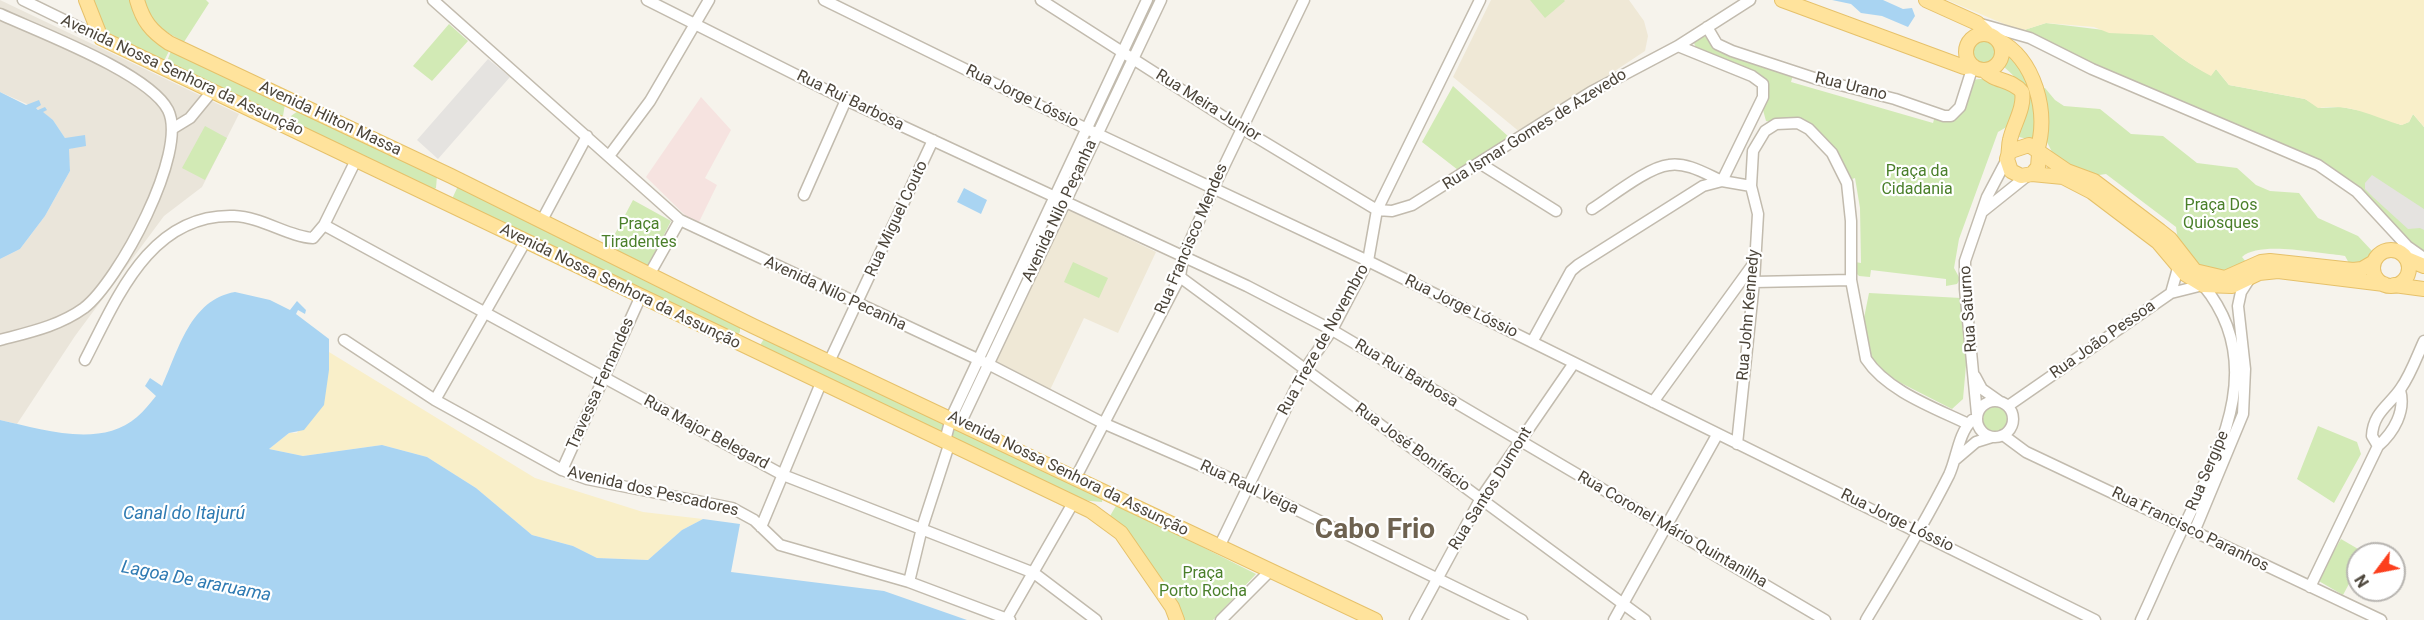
<!DOCTYPE html>
<meta charset="utf-8">
<style>
body{margin:0}
#map{position:relative;width:2424px;height:620px;overflow:hidden;background:#f6f3ec;font-family:Roboto,sans-serif}
canvas{display:block}
.north{position:absolute;left:2346px;top:542px;width:60px;height:60px;box-sizing:border-box;background:#fff;border:2px solid #b7b4b0;border-radius:50%;rotate:238deg;font-size:16px;font-weight:700;line-height:24px;text-align:center;color:#4b4439}
.north::after{content:'';display:block;margin:auto;width:21px;height:27px;background:#fc3f1d;clip-path:polygon(50% 0,100% 100%,50% 72%,0 100%)}
</style>
<div id="map">
<canvas width="2424" height="620"></canvas>
<div class="north">N</div>
</div>
<script>
const ctx = document.querySelector('canvas').getContext('2d');
ctx.lineJoin = 'round';
function fillPath(path, color) { ctx.fillStyle = color; ctx.fill(path, 'evenodd'); }
function stroke(path, color, width, dash) { ctx.strokeStyle = color; ctx.lineWidth = width; ctx.lineCap = dash ? 'butt' : 'round'; ctx.setLineDash(dash || []); ctx.stroke(path); }
function write(font, color, halo, rows, align = 'center') {
  ctx.font = font + ' Roboto,sans-serif'; ctx.lineWidth = 4.5; ctx.setLineDash([]); ctx.textBaseline = 'middle'; ctx.strokeStyle = halo; ctx.fillStyle = color; for (const [text, x, y, turn = 0] of rows) {
    ctx.save(); ctx.translate(x, y); ctx.rotate((+turn || 0) * Math.PI / 180); ctx.textAlign = isNaN(turn) ? turn : align; if (halo) ctx.strokeText(text, 0, 0); ctx.fillText(text, 0, 0); ctx.restore();
  }
}
fillPath(new Path2D(`
 M 0,0 L 239,114 L 202,187 L 164,216 L 75,336 L 17,424 L 0,420 L 0,259 L 20,249 L 45,216 L 70,171 L 68,149 L 86,145 L 65,138 L 53,120 L 36,108 L 0,92 Z`), '#eae5da');
fillPath(new Path2D(`
 M 1491,0 L 1629,0 L 1644,21 L 1648,36 L 1645,51 L 1521,133 L 1453,77 Z
 M 1067,209 L 1156,252 L 1118,333 L 1084,318 L 1050,390 L 993,363 Z`), '#efe8d6');
fillPath(new Path2D(`
 M 701,97 L 731,130 L 705,178 L 717,185 L 699,222 L 688,218 L 646,177 Z`), '#f6e3e0');
fillPath(new Path2D(`
 M 92,0 L 131,0 L 135,17 L 169,51 L 164,61 L 105,31 Z
 M 142,0 L 206,0 L 209,3 L 184,42 L 154,25 Z
 M 1530,0 L 1564,0 L 1565,1 L 1545,18 Z
 M 2046,23 C 2082,27 2117,32 2153,35 C 2171,51 2190,65 2211,75 L 2216,69 L 2229,85 L 2305,99 L 2321,108 L 2341,107 L 2373,113 L 2401,125 L 2409,122 L 2413,114 L 2424,127 L 2424,252 L 2394,233 L 2327,169 L 2021,31 Z
 M 449,24 L 468,41 L 432,81 L 413,66 Z
 M 1703,36 L 1793,75 L 1791,82 L 1933,123 L 1935,116 L 1951,120 L 1974,80 C 1986,76 2009,85 2017,93 L 2010,125 L 1998,132 L 1959,239 L 1954,268 L 1960,279 L 1957,284 L 1946,286 L 1946,279 L 1871,270 L 1870,277 L 1859,276 L 1855,272 L 1855,262 L 1861,263 L 1860,208 L 1855,178 L 1849,180 L 1819,133 L 1766,121 L 1763,110 C 1770,97 1772,86 1761,75 L 1696,48 L 1694,43 L 1697,38 Z
 M1972 52a12 12 0 1 1 24 0a12 12 0 1 1-24 0Z
 M 2006,50 C 2034,77 2033,106 2036,141 L 2019,137 C 2025,105 2032,90 2004,67 Z
 M 171,51 L 285,104 L 283,116 L 280,118 L 166,64 Z
 M 1453,86 L 1510,138 L 1458,170 L 1422,142 Z
 M 2045,88 L 2055,100 L 2064,106 L 2100,109 L 2131,134 L 2163,136 L 2197,163 L 2237,168 L 2256,185 L 2270,191 L 2299,193 L 2318,218 L 2358,236 L 2373,252 L 2364,263 L 2350,265 L 2345,256 L 2339,255 C 2315,253 2259,241 2242,257 L 2247,263 L 2227,273 L 2196,266 L 2178,241 L 2176,227 L 2106,174 L 2092,176 L 2069,166 L 2054,156 L 2045,138 L 2040,89 Z
 M 298,111 L 437,176 L 436,188 L 433,190 L 292,124 L 291,116 Z
 M 205,126 L 227,138 L 205,180 L 182,168 Z
 M 458,186 L 740,325 L 740,332 L 737,336 L 452,199 Z
 M 633,200 L 671,221 L 647,268 L 608,247 Z
 M 1073,262 L 1108,278 L 1099,298 L 1064,282 Z
 M 1869,293 L 1961,298 L 1967,354 L 1963,399 L 1952,409 L 1897,381 L 1875,366 L 1862,328 Z
 M 765,337 L 1103,494 L 1102,502 L 1079,500 L 984,452 L 759,347 Z
 M1983 419a13 13 0 1 1 26 0a13 13 0 1 1-26 0Z
 M 2318,426 L 2357,442 L 2361,454 L 2334,503 L 2297,479 Z
 M 1117,504 L 1256,574 L 1213,620 L 1182,620 L 1179,606 L 1121,526 L 1110,516 Z
 M 2341,539 L 2365,553 L 2358,554 L 2358,567 L 2343,595 L 2317,580 Z`), '#d2eab5');
fillPath(new Path2D(`
 M 1947,0 L 2424,0 L 2424,127 L 2413,114 L 2409,122 L 2402,125 C 2369,116 2354,103 2318,108 L 2305,99 L 2229,85 L 2216,69 L 2211,76 C 2190,65 2171,51 2153,35 L 2109,33 L 2094,27 L 2046,23 L 2021,31 Z
 M 329,352 L 535,478 L 643,512 L 703,519 L 682,530 L 648,560 L 597,558 L 573,546 L 532,535 L 476,488 L 427,457 L 382,445 L 303,456 L 269,449 L 289,433 L 297,433 L 329,370 Z`), '#f9efc9');
fillPath(new Path2D(`
 M 488,59 L 510,77 L 438,159 L 417,140 Z
 M 2372,175 L 2424,209 L 2424,230 L 2420,228 L 2408,229 L 2374,198 L 2365,189 L 2365,183 Z`), '#e5e3e0');
fillPath(new Path2D(`
 M 1832,0 L 1883,0 L 1903,9 L 1912,8 L 1915,16 L 1908,27 L 1882,16 L 1861,13 L 1851,4 Z
 M 0,92 L 26,105 L 39,100 L 41,105 L 36,108 L 38,110 L 45,107 L 47,110 L 43,112 L 53,120 L 65,138 L 85,135 L 86,146 L 69,149 L 70,171 L 45,216 L 20,249 L 0,259 Z
 M 964,188 L 987,200 L 981,214 L 957,202 Z
 M 235,292 L 270,300 L 290,310 L 297,301 L 306,310 L 305,314 L 298,310 L 296,314 L 329,339 L 329,370 L 324,405 L 304,430 L 289,433 L 269,449 L 303,456 L 382,445 L 427,457 L 476,488 L 532,535 L 573,546 L 597,558 L 648,560 L 682,530 L 703,519 L 740,524 L 731,572 L 884,591 L 967,620 L 0,620 L 0,420 C 42,429 100,449 137,417 C 144,411 150,403 156,396 L 145,386 L 150,378 L 162,386 C 179,349 190,300 235,292 Z`), '#a9d4f2');
const minor = new Path2D(`
 M 23,0 L 101,38
 M 433,0 L 680,220 L 988,364 L 1103,423 L 1248,486 L 1522,620
 M 647,0 L 846,100 L 1247,286 L 1332,330 L 1825,620
 M 824,0 L 1087,129 L 1368,261 L 2095,620
 M 1041,0 L 1241,128 L 1377,210 L 1392,211 L 1412,205 L 1591,92 L 1678,46 L 1750,0
 M 0,14 C 39,32 149,73 168,110 C 189,152 118,282 84,308 C 59,326 30,332 0,340
 M 1977,23 L 2030,38 L 2092,69 L 2318,165 L 2357,192 L 2407,246 L 2424,258
 M 1707,27 L 1717,44 L 1732,51 L 1817,79 L 1895,99 L 1944,116 L 1951,116 L 1960,107 L 1973,66
 M 172,129 L 190,118 L 213,90
 M 609,156 L 650,101 L 709,0
 M 1481,164 L 1556,211
 M 804,195 L 846,100
 M 1592,209 C 1611,197 1648,167 1669,165 C 1687,162 1706,174 1722,181 L 1763,97 L 1763,84 L 1752,76 L 1678,46
 M 1982,212 L 2027,176
 M 541,222 L 587,136
 M 324,225 L 783,475 L 1034,573 L 1096,620
 M 649,275 L 680,220
 M 1180,277 L 1645,620
 M 1754,282 L 1851,280
 M 2171,293 L 2178,268
 M 344,340 L 435,400 L 562,470 L 587,479 L 732,508 L 754,520 L 780,545 L 909,582 L 1010,620
 M 1532,342 L 1571,271 L 1578,265 L 1703,186 L 1722,181 L 1751,186
 M 85,360 C 117,298 150,213 234,216 C 262,217 289,237 313,238 L 324,225 L 356,160
 M 829,362 L 933,140
 M 1975,376 L 1982,389 L 1999,401
 M 435,400 L 525,242
 M1977 419a18 18 0 1 1 36 0a18 18 0 1 1-36 0Z
 M 1653,402 L 1754,263
 M 2008,406 L 2171,293 L 2203,285 C 2267,362 2222,447 2185,524 C 2169,556 2156,588 2141,620
 M 1977,414 L 1965,289 L 1965,261 L 1987,197 L 2007,159
 M 961,422 L 1161,0
 M 2003,435 L 2026,452 L 2381,620
 M 1737,444 L 1754,282 L 1758,214 L 1751,186 L 1753,151 L 1765,131 L 1776,124 L 1798,123 L 1809,129 L 1832,153 L 1847,183 L 1851,221 L 1851,280 L 1866,359 C 1887,391 1935,408 1968,424
 M 2378,446 L 2372,436 C 2373,412 2390,405 2401,388 C 2411,374 2417,356 2424,341
 M 1956,459 L 1976,442 L 1992,437
 M 562,470 L 640,298
 M 1076,477 L 1180,277 L 1183,257 L 1213,189 L 1304,0
 M 761,527 L 821,383
 M 2194,532 L 2243,414 L 2245,369 L 2238,306 L 2241,292 L 2250,278
 M 1219,547 L 1305,369 L 1332,330 L 1368,261 L 1377,210 L 1480,0
 M 909,582 L 922,528 L 949,445 L 946,437 L 951,418 L 1147,0
 M 2310,587 L 2378,446 C 2394,432 2406,411 2400,390
 M 1007,618 L 1073,503
 M 1221,620 L 1270,571
 M 1415,620 L 1481,498 L 1574,363
 M 1614,620 L 1717,435
 M 1866,620 C 1895,572 1924,525 1949,475 C 1957,458 1958,434 1972,420`);
const major = new Path2D(`
 M 86,0 L 101,38 L 1091,511 L 1121,533 L 1172,607 L 1177,620
 M 137,0 C 143,21 151,31 169,43 L 451,176 L 753,326 L 1375,620
 M 1782,0 L 1964,67 L 1973,66
 M 1926,0 L 1977,23 L 1988,34
 M1966 52a18 18 0 1 1 36 0a18 18 0 1 1-36 0Z
 M 1998,40 C 2035,59 2049,112 2037,151
 M 1984,70 C 1994,82 2012,79 2022,92 C 2025,108 2013,125 2010,140 C 2008,147 2010,152 2007,159 L 2011,171 L 2021,176 L 2032,174 L 2038,167 L 2039,154
 M 2011,151 L 2029,145 L 2067,171 L 2094,181 L 2160,231 L 2170,239 L 2195,271 L 2225,278 L 2261,262 L 2270,261 L 2353,270 L 2362,269 L 2374,262
 M 2032,174 L 2063,177 L 2092,192 L 2158,242 L 2185,274 L 2203,285 L 2232,286 L 2259,273 L 2278,271 L 2384,284
 M2373 268a18 18 0 1 1 36 0a18 18 0 1 1-36 0Z
 M 2407,259 L 2424,266
 M 2394,285 L 2424,289`);
stroke(minor, '#c2bbae', 13);
stroke(major, '#e6c16a', 16);
stroke(minor, '#fff', 10);
stroke(major, '#ffe39c', 14);
write('16px', '#4b4439', '#fff', [
 ["Avenida Nossa Senhora da Assunção",182,76,25],
 ["Rua Urano",1851,87,14],
 ["Rua Jorge Lóssio",1022,97,26],
 ["Rua Rui Barbosa",850,101,26],
 ["Rua Meira Junior",1208,106,32],
 ["Avenida Hilton Massa",330,119,25],
 ["Rua Ismar Gomes de Azevedo",1535,130,-32],
 ["Avenida Nilo Peçanha",1060,211,-65],
 ["Rua Miguel Couto",897,219,-65],
 ["Rua Francisco Mendes",1192,239,-67],
 ["Avenida Nossa Senhora da Assunção",620,287,26],
 ["Avenida Nilo Pecanha",835,294,25],
 ["Rua Jorge Lóssio",1461,307,26],
 ["Rua Saturno",1969,309,-94],
 ["Rua John Kennedy",1749,315,-85],
 ["Rua Treze de Novembro",1324,340,-61],
 ["Rua João Pessoa",2103,340,-35],
 ["Rua Rui Barbosa",1406,374,31],
 ["Travessa Fernandes",601,384,-66],
 ["Rua Major Belegard",706,433,28],
 ["Rua José Bonifácio",1412,448,36],
 ["Rua Sergipe",2208,471,-67],
 ["Avenida Nossa Senhora da Assunção",1068,474,26],
 ["Rua Raul Veiga",1249,488,25],
 ["Rua Santos Dumont",1491,489,-58],
 ["Avenida dos Pescadores",653,492,13],
 ["Rua Jorge Lóssio",1897,521,26],
 ["Rua Coronel Mário Quintanilha",1672,530,30],
 ["Rua Francisco Paranhos",2190,530,26]
]);
write('16px', '#4a7f2a', '#fff', [
 ["Praça da",1917,172],
 ["Cidadania",1917,190],
 ["Praça Dos",2221,206],
 ["Quiosques",2221,224],
 ["Praça",639,225],
 ["Tiradentes",639,243],
 ["Praça",1203,574],
 ["Porto Rocha",1203,592]
]);
write('italic 18px', '#2e7ab2', '#fff', [
 ["Canal do Itajurú",184,514],
 ["Lagoa De araruama",196,582,11]
]);
write('bold 28px', '#6e6250', '#fff', [
 ["Cabo Frio",1375,531]
]);
</script>
